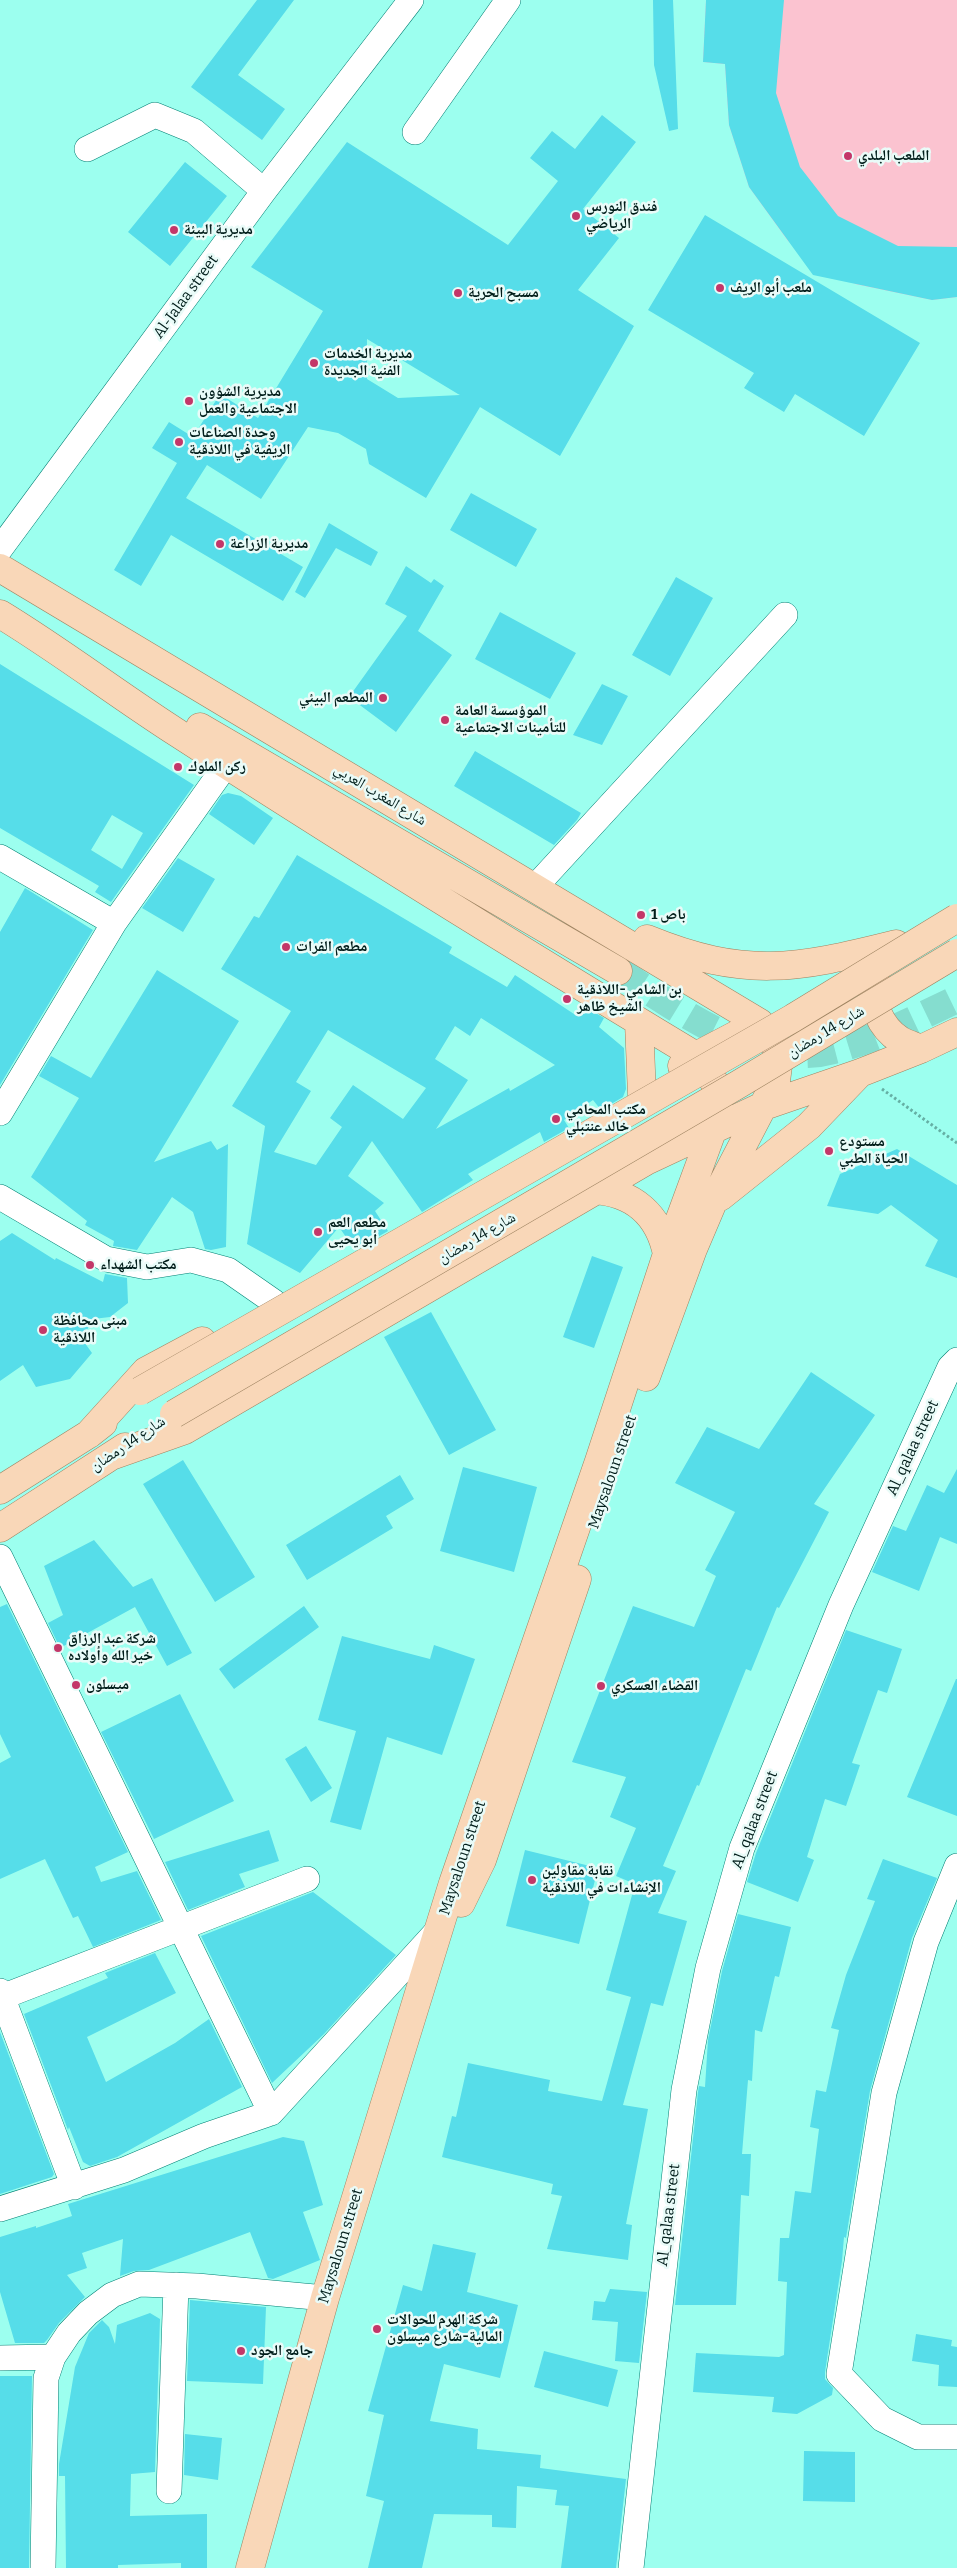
<!DOCTYPE html>
<meta charset="utf-8">
<style>
body{margin:0}
canvas{display:block;background:#9cffef}
</style>
<canvas width="957" height="2568"></canvas>
<script>
const ctx = document.querySelector('canvas').getContext('2d');
ctx.lineJoin = 'round';
function fillPath(path, color) { ctx.fillStyle = color; ctx.fill(path, 'evenodd'); }
function stroke(path, color, width, dash) { ctx.strokeStyle = color; ctx.lineWidth = width; ctx.lineCap = dash ? 'butt' : 'round'; ctx.setLineDash(dash || []); ctx.stroke(path); }
function write(font, color, halo, rows, align = 'center') {
  ctx.font = font + ' Bitter,"Noto Naskh Arabic",serif'; ctx.lineWidth = 5; ctx.setLineDash([]); ctx.textBaseline = 'middle'; ctx.strokeStyle = halo; ctx.fillStyle = color; for (const [text, x, y, turn = 0] of rows) {
    ctx.save(); ctx.translate(x, y); ctx.rotate((+turn || 0) * Math.PI / 180); ctx.textAlign = isNaN(turn) ? turn : align; if (halo) ctx.strokeText(text, 0, 0); ctx.fillText(text, 0, 0); ctx.restore();
  }
}
fillPath(new Path2D(`
 M 706,0 L 957,0 L 957,297 L 932,300 L 855,284 L 788,241 L 749,187 L 729,125 L 725,64 L 703,62 Z`), '#fbc3d0');
fillPath(new Path2D(`
 M 257,0 L 294,0 L 238,75 L 285,109 L 262,140 L 191,87 Z
 M 653,0 L 673,0 L 678,129 L 669,131 L 654,65 Z
 M 706,0 L 784,0 L 776,93 L 800,167 L 838,216 L 898,246 L 957,247 L 957,297 L 932,300 L 813,275 L 749,187 L 729,125 L 725,64 L 703,62 Z
 M 602,115 L 636,142 L 583,209 L 619,238 L 578,290 L 634,326 L 560,456 L 480,407 L 426,498 L 369,464 L 366,449 L 338,433 L 308,427 L 261,499 L 207,465 L 186,498 L 303,567 L 283,601 L 171,535 L 141,586 L 114,570 L 177,463 L 152,448 L 169,422 L 193,437 L 220,394 L 258,418 L 323,311 L 251,267 L 347,142 L 508,245 L 558,181 L 530,158 L 552,131 L 575,149 ZM 367,339 L 458,394 L 460,395 L 398,398 L 367,379 Z
 M 185,162 L 227,196 L 170,266 L 128,232 Z
 M 705,215 L 920,343 L 864,436 L 795,394 L 784,412 L 744,388 L 754,373 L 648,310 Z
 M 471,493 L 537,529 L 516,567 L 450,530 Z
 M 329,523 L 378,552 L 371,566 L 336,548 L 305,598 L 295,592 Z
 M 406,566 L 431,583 L 434,579 L 444,586 L 418,631 L 452,655 L 396,732 L 349,697 L 407,616 L 385,604 Z
 M 676,577 L 713,598 L 670,676 L 632,655 Z
 M 500,612 L 576,653 L 550,699 L 475,659 Z
 M 0,664 L 194,785 L 111,902 L 95,892 L 99,886 L 0,828 ZM 112,815 L 143,833 L 122,869 L 91,850 Z
 M 602,684 L 628,696 L 602,745 L 573,735 Z
 M 475,751 L 581,813 L 577,820 L 554,845 L 454,786 Z
 M 228,793 L 241,796 L 273,818 L 254,845 L 209,814 L 222,795 Z
 M 297,855 L 452,947 L 449,953 L 507,987 L 515,975 L 577,1016 L 584,1006 L 604,1018 L 599,1027 L 624,1048 L 626,1089 L 623,1097 L 601,1110 L 593,1100 L 564,1120 L 569,1128 L 544,1142 L 540,1132 L 468,1174 L 473,1180 L 422,1212 L 372,1141 L 348,1176 L 384,1203 L 375,1211 L 388,1231 L 355,1250 L 339,1227 L 300,1273 L 247,1244 L 265,1126 L 232,1106 L 291,1011 L 221,969 L 254,916 L 259,918 ZM 481,1018 L 555,1065 L 510,1091 L 509,1088 L 436,1129 L 468,1080 L 435,1059 L 455,1026 L 470,1036 ZM 328,1030 L 426,1088 L 403,1119 L 353,1085 L 330,1118 L 342,1127 L 316,1165 L 274,1152 L 311,1091 L 296,1082 Z
 M 178,858 L 215,879 L 183,932 L 142,908 Z
 M 25,888 L 93,930 L 0,1085 L 0,932 Z
 M 157,970 L 239,1021 L 154,1162 L 211,1141 L 217,1150 L 228,1144 L 226,1247 L 211,1250 L 205,1249 L 193,1212 L 172,1197 L 137,1250 L 113,1246 L 114,1241 L 85,1225 L 87,1221 L 31,1177 L 79,1098 L 39,1076 L 51,1056 L 91,1078 Z
 M 897,1149 L 957,1185 L 957,1278 L 925,1266 L 938,1240 L 891,1205 L 878,1214 L 827,1206 L 840,1174 Z
 M 12,1233 L 55,1260 L 56,1258 L 103,1282 L 105,1274 L 127,1278 L 128,1303 L 110,1317 L 93,1319 L 82,1339 L 92,1353 L 70,1379 L 36,1387 L 23,1365 L 0,1381 L 0,1241 Z
 M 592,1256 L 623,1267 L 594,1348 L 563,1337 Z
 M 431,1312 L 496,1430 L 449,1455 L 384,1337 Z
 M 811,1372 L 875,1415 L 814,1504 L 829,1512 L 779,1608 L 777,1607 L 751,1671 L 746,1669 L 699,1786 L 697,1785 L 663,1866 L 676,1871 L 658,1913 L 687,1921 L 663,2006 L 651,2003 L 623,2105 L 648,2109 L 626,2224 L 632,2225 L 628,2260 L 547,2249 L 562,2196 L 551,2194 L 553,2184 L 442,2157 L 452,2116 L 456,2117 L 468,2063 L 550,2080 L 548,2091 L 602,2101 L 631,1997 L 606,1990 L 635,1884 L 616,1876 L 636,1828 L 610,1817 L 626,1777 L 572,1762 L 633,1606 L 694,1627 L 716,1576 L 705,1570 L 735,1512 L 675,1483 L 707,1427 L 759,1449 Z
 M 183,1460 L 255,1577 L 215,1602 L 143,1484 Z
 M 463,1467 L 537,1487 L 514,1572 L 440,1551 Z
 M 957,1469 L 957,1544 L 940,1537 L 919,1591 L 872,1572 L 893,1526 L 906,1531 L 927,1485 L 944,1493 Z
 M 400,1475 L 414,1499 L 386,1516 L 393,1528 L 307,1580 L 286,1545 Z
 M 94,1540 L 133,1587 L 152,1578 L 192,1653 L 167,1666 L 135,1607 L 60,1648 L 48,1623 L 63,1615 L 44,1566 Z
 M 7,1604 L 128,1852 L 95,1867 L 101,1882 L 137,1871 L 161,1920 L 93,1947 L 78,1916 L 73,1918 L 45,1859 L 0,1879 L 0,1763 L 11,1757 L 0,1734 L 0,1607 Z
 M 304,1606 L 319,1627 L 234,1689 L 219,1669 Z
 M 846,1630 L 902,1649 L 887,1693 L 878,1690 L 852,1763 L 860,1765 L 846,1806 L 825,1799 L 807,1857 L 814,1860 L 798,1902 L 747,1882 L 756,1853 Z
 M 342,1636 L 430,1659 L 434,1645 L 475,1659 L 442,1755 L 387,1737 L 361,1830 L 330,1822 L 356,1731 L 318,1720 Z
 M 956,1679 L 957,1679 L 957,1816 L 907,1797 Z
 M 180,1694 L 234,1801 L 154,1839 L 101,1732 Z
 M 306,1746 L 332,1788 L 311,1802 L 285,1759 Z
 M 269,1830 L 279,1861 L 239,1874 L 245,1887 L 188,1910 L 165,1862 Z
 M 525,1850 L 598,1868 L 579,1944 L 506,1926 Z
 M 883,1859 L 937,1878 L 912,1938 L 870,2091 L 846,2238 L 844,2237 L 842,2261 L 825,2372 L 825,2379 L 833,2388 L 832,2395 L 797,2414 L 772,2412 L 774,2397 L 693,2392 L 696,2353 L 779,2357 L 784,2355 L 787,2282 L 778,2281 L 780,2238 L 789,2238 L 795,2191 L 811,2193 L 819,2129 L 810,2127 L 816,2090 L 826,2092 L 839,2030 L 831,2028 L 846,1975 L 875,1901 L 867,1899 Z
 M 313,1892 L 396,1955 L 324,2034 L 272,2083 L 201,1936 Z
 M 738,1914 L 791,1927 L 779,1977 L 775,1976 L 762,2032 L 755,2030 L 752,2081 L 748,2080 L 742,2154 L 751,2154 L 749,2196 L 741,2195 L 736,2305 L 675,2305 L 698,2092 L 699,2086 L 705,2087 L 708,2040 L 722,1971 Z
 M 155,1953 L 176,1993 L 87,2037 L 106,2082 L 175,2043 L 209,2019 L 242,2087 L 117,2157 L 90,2166 L 83,2162 L 69,2127 L 68,2130 L 24,2014 L 108,1978 L 105,1973 Z
 M 0,2032 L 54,2174 L 52,2177 L 0,2194 Z
 M 283,2137 L 304,2141 L 323,2205 L 303,2212 L 320,2260 L 273,2279 L 268,2278 L 250,2232 L 149,2270 L 134,2271 L 120,2276 L 123,2239 L 82,2253 L 87,2268 L 67,2275 L 85,2297 L 59,2323 L 47,2340 L 44,2343 L 15,2343 L 0,2292 L 0,2237 L 36,2226 L 36,2228 L 72,2216 L 68,2204 Z
 M 433,2244 L 476,2253 L 467,2292 L 518,2305 L 500,2378 L 444,2364 L 430,2421 L 478,2429 L 477,2449 L 541,2455 L 540,2468 L 626,2479 L 616,2568 L 561,2568 L 569,2506 L 555,2505 L 557,2490 L 517,2486 L 516,2528 L 492,2527 L 492,2515 L 434,2514 L 422,2568 L 368,2568 L 384,2501 L 366,2496 L 384,2415 L 368,2411 L 403,2285 L 422,2291 Z
 M 610,2289 L 647,2292 L 639,2363 L 615,2361 L 618,2322 L 592,2320 L 594,2301 L 605,2302 Z
 M 190,2300 L 266,2307 L 263,2384 L 187,2381 Z
 M 150,2313 L 160,2319 L 155,2472 L 131,2474 L 130,2516 L 207,2514 L 207,2568 L 181,2568 L 181,2563 L 118,2565 L 118,2568 L 66,2568 L 65,2476 L 59,2476 L 59,2464 L 75,2367 L 89,2333 L 102,2320 L 109,2327 L 115,2344 L 117,2325 Z
 M 916,2334 L 952,2340 L 951,2346 L 957,2347 L 957,2387 L 938,2386 L 939,2365 L 912,2361 Z
 M 544,2351 L 618,2370 L 608,2407 L 534,2387 Z
 M 0,2376 L 32,2376 L 29,2568 L 0,2568 Z
 M 185,2434 L 222,2438 L 218,2480 L 184,2475 Z
 M 804,2451 L 855,2452 L 855,2502 L 803,2501 Z`), '#56dde9');
stroke(new Path2D(`
 M 618,971 C 679,1009 757,1071 834,1050 C 877,1039 917,1018 957,999`), '#85ddcf', 28, [28, 14]);
const minor = new Path2D(`
 M 415,132 L 508,0
 M 87,149 L 155,115 L 194,131 L 264,191
 M 0,549 L 264,191 L 411,0
 M 0,857 L 114,923
 M 535,887 L 785,615
 M 0,1113 L 114,923 L 226,765
 M 0,1197 L 106,1259 L 147,1267 L 191,1260 L 228,1270 L 274,1302
 M 0,1557 L 271,2113
 M 957,1866 L 926,1942 L 884,2093 L 839,2374 L 882,2419 L 918,2437 L 957,2437
 M 0,1991 L 74,2187
 M 2,1997 L 307,1879
 M 0,2209 L 124,2170 L 204,2136 L 271,2113 L 439,1929
 M 0,2358 L 53,2357
 M 169,2491 L 176,2285
 M 43,2568 L 46,2378 L 53,2357 L 69,2333 L 88,2313 L 112,2295 L 139,2284 L 197,2286 L 325,2298
 M 631,2568 L 684,2090 L 708,1968 L 742,1848 L 841,1605 L 950,1367 L 957,1360`);
const major = new Path2D(`
 M 0,568 L 760,1023 L 774,1040 L 779,1058 L 776,1081 L 713,1202 L 693,1249 L 646,1377
 M 0,614 C 61,651 118,695 179,734 C 349,844 522,951 696,1056 L 706,1066 L 718,1090 L 717,1118 L 667,1254 L 599,1461 L 453,1883 L 325,2298 L 250,2568
 M 200,727 L 618,971
 M 647,939 C 745,979 796,969 896,944
 M 875,979 C 868,1001 881,1028 900,1040 C 906,1044 915,1046 921,1049
 M 639,1022 L 642,1095
 M 682,1066 L 696,1056 L 755,1025
 M 593,1190 C 633,1192 659,1215 667,1254
 M 720,1197 L 809,1126 L 858,1075
 M 89,1434 L 146,1371 L 202,1341
 M 111,1456 L 185,1430 L 648,1160 L 761,1107 L 860,1073 L 921,1049 L 957,1032
 M 0,1490 L 89,1434 L 103,1423
 M 0,1528 L 125,1447
 M 461,1903 L 482,1860 L 577,1579`);
stroke(minor, '#008074', 26);
stroke(major, '#9f8462', 29);
stroke(new Path2D(`
 M 882,1089 L 957,1143`), '#65afa4', 3, [2.5, 2.5]);
stroke(minor, '#fff', 25);
stroke(major, '#f9d7b8', 28);
const majorBridge = new Path2D(`
 M 140,1391 L 793,1018 L 957,918
 M 174,1414 L 739,1084 L 957,953`);
stroke(majorBridge, '#9f8462', 29, []);
stroke(majorBridge, '#f9d7b8', 28);
for (const [x, y, r, color] of [
 [848,156,5,"#c33769"],
 [576,216,5,"#c33769"],
 [174,230,5,"#c33769"],
 [720,288,5,"#c33769"],
 [458,293,5,"#c33769"],
 [314,363,5,"#c33769"],
 [189,401,5,"#c33769"],
 [179,442,5,"#c33769"],
 [220,544,5,"#c33769"],
 [383,698,5,"#c33769"],
 [445,720,5,"#c33769"],
 [178,767,5,"#c33769"],
 [641,915,5,"#c33769"],
 [286,947,5,"#c33769"],
 [567,999,5,"#c33769"],
 [556,1119,5,"#c33769"],
 [829,1151,5,"#c33769"],
 [318,1232,5,"#c33769"],
 [90,1265,5,"#c33769"],
 [43,1330,5,"#c33769"],
 [58,1648,5,"#c33769"],
 [76,1685,5,"#c33769"],
 [601,1686,5,"#c33769"],
 [532,1880,5,"#c33769"],
 [377,2329,5,"#c33769"],
 [241,2351,5,"#c33769"]
]) { const dot = new Path2D(); dot.arc(x, y, r, 0, 2 * Math.PI); ctx.fillStyle = color; ctx.fill(dot); stroke(dot, '#e9fbf8', 2); }
write('bold 15px', '#001d1a', '#e9fbf8', [
 ["الملعب البلدي",858,156],
 ["فندق النورس",586,207],
 ["الرياضي",586,224],
 ["مديرية البيئة",184,230],
 ["ملعب أبو الريف",730,288],
 ["مسبح الحرية",468,293],
 ["مديرية الخدمات",324,354],
 ["الفنية الجديدة",324,371],
 ["مديرية الشؤون",199,392],
 ["الاجتماعية والعمل",199,409],
 ["وحدة الصناعات",189,433],
 ["الريفية في اللاذقية",189,450],
 ["مديرية الزراعة",230,544],
 ["المطعم البيئي",373,698,"right"],
 ["الموؤسسة العامة",455,711],
 ["للتأمينات الاجتماعية",455,728],
 ["ركن الملوك",188,767],
 ["باص 1",651,915],
 ["مطعم الفرات",296,947],
 ["بن الشامي-اللاذقية",577,990],
 ["الشيخ ظاهر",577,1007],
 ["مكتب المحامي",566,1110],
 ["خالد عنتبلي",566,1127],
 ["مستودع",839,1142],
 ["الحياة الطبي",839,1159],
 ["مطعم العم",328,1223],
 ["أبو يحيى",328,1240],
 ["مكتب الشهداء",100,1265],
 ["مبنى محافظة",53,1321],
 ["اللاذقية",53,1338],
 ["شركة عبد الرزاق",68,1639],
 ["خير الله وأولاده",68,1656],
 ["ميسلون",86,1685],
 ["القضاء العسكري",611,1686],
 ["نقابة مقاولين",542,1871],
 ["الإنشاءات في اللاذقية",542,1888],
 ["شركة الهرم للحوالات",387,2320],
 ["المالية-شارع ميسلون",387,2337],
 ["جامع الجود",251,2351]
], 'left');
write('15px', '#001d1a', '#e9fbf8', [
 ["Al-Jalaa street",186,297,-54],
 ["شارع المغرب العربي",380,795,31],
 ["شارع 14 رمضان",826,1032,-31],
 ["شارع 14 رمضان",477,1238,-30],
 ["شارع 14 رمضان",128,1444,-34],
 ["Al_qalaa street",913,1448,-65],
 ["Maysaloun street",613,1472,-71],
 ["Al_qalaa street",755,1820,-69],
 ["Maysaloun street",463,1858,-72],
 ["Al_qalaa street",669,2215,-83],
 ["Maysaloun street",341,2246,-73]
]);
</script>
